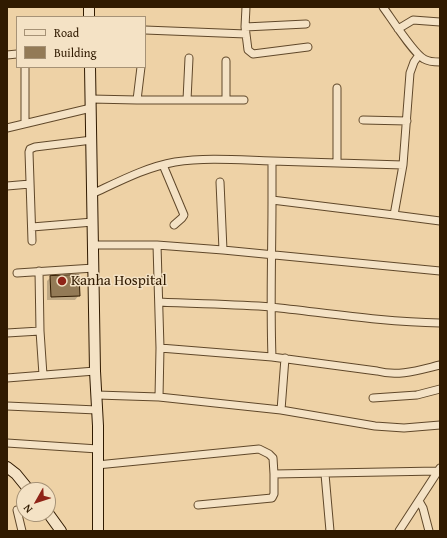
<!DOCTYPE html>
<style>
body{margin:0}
#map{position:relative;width:447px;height:538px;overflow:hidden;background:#eed2a6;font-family:"Gentium Book Plus",serif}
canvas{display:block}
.frame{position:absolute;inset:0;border:8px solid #301a00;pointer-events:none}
.legend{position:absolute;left:16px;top:16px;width:130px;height:52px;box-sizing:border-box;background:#f4e2c5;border:1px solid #a69276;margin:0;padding:5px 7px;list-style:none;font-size:12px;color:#301a00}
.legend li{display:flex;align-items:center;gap:8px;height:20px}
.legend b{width:20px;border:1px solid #a69276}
.north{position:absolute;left:16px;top:482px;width:40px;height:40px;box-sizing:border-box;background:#f4e2c5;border:1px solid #a69276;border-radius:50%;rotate:231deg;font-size:11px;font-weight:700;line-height:16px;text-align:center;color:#301a00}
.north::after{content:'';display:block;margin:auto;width:14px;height:18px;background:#8f2418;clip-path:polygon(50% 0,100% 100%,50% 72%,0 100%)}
</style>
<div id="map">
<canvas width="447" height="538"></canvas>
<div class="frame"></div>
<ul class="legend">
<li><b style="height:5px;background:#f4e2c5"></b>Road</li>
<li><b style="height:11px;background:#937a56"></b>Building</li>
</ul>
<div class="north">N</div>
</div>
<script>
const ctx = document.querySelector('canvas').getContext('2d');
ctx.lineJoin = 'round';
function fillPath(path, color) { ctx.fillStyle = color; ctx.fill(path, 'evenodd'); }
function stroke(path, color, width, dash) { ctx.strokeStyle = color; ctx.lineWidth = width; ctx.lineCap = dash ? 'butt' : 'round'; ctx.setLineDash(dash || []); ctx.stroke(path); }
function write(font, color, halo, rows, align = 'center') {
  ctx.font = font + ' "Gentium Book Plus",serif'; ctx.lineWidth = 3; ctx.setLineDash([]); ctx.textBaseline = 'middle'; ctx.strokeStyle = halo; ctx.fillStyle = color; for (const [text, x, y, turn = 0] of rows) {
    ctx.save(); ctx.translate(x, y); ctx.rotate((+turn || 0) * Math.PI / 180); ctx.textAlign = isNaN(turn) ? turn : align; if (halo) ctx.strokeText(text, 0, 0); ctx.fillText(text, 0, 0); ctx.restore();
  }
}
fillPath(new Path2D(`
 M 51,277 L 79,295 L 75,300 L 47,300 L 47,281 Z`), '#0003');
const building = new Path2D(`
 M 79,275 L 80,296 L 51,297 L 50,276 Z`);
fillPath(building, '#937a56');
stroke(building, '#301a00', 1);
const street = new Path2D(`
 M 383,7 C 391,18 414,54 424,59 C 429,62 435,62 440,62
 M 245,27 L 246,7
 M 398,29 L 413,20 L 440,22
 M 145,30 L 246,34 L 248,50 L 253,54 L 308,47
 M 246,34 L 245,27 L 306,24
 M 7,55 L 17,54
 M 226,61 L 226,100
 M 25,67 L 25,123
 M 337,88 L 337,162
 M 91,99 L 137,100 L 244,100
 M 137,100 L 141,67
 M 187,100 L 189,58
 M 363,120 L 407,121
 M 7,128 L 91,108
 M 163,165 L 184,215 L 182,218 L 174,225
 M 403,165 L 410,73 L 414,62 L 419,55
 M 220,182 L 223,250
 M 7,186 L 30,184
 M 92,194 C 118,182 146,167 175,162 C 206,157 240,160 272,161
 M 394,215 L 440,221
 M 32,227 L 93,222
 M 32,241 L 29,152 L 30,149 L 35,147 L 92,140
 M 93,245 L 157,245 L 223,250 L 440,271
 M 157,245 L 160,348
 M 39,271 L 40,331 L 43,375
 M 17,273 L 94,268
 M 159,302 C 196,304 234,304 271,307 C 327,313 383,322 440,323
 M 7,333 L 40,331
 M 272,357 C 270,304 272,253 272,200 L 394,215 L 403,165 L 272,161 L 272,200
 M 7,378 L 95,371
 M 97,395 L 159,397 L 281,410 L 375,426 L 404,428 L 440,425
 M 159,397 L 160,348 L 272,357 L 377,371 C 398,377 419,370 440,365
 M 373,398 L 417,395 L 440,389
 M 7,406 L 97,410
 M 281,410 L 285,358
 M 7,443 L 98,449
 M 97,465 L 259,449 L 269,454 L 273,458 L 274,474 L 438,471
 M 325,474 L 330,531
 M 419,501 L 423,508 L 429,531
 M 198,505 L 272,498 L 274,494 L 274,474
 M 17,510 L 22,531
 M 399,531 L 440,468`);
const secondary = new Path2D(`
 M 89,7 L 89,17
 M 90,67 L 95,371 L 98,426 L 98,531
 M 7,467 L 16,474 L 29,490
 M 48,513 L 61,531`);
stroke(street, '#60482a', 9);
stroke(secondary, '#301a00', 12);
stroke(street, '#f4e2c5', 7);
stroke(secondary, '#f4e2c5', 10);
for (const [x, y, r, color] of [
 [62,281,5,"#8f2418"]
]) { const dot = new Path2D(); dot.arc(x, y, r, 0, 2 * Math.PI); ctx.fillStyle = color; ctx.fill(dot); stroke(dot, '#f4e2c5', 1.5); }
write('15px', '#301a00', '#f4e2c5', [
 ["Kanha Hospital",71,281]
], 'left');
</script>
